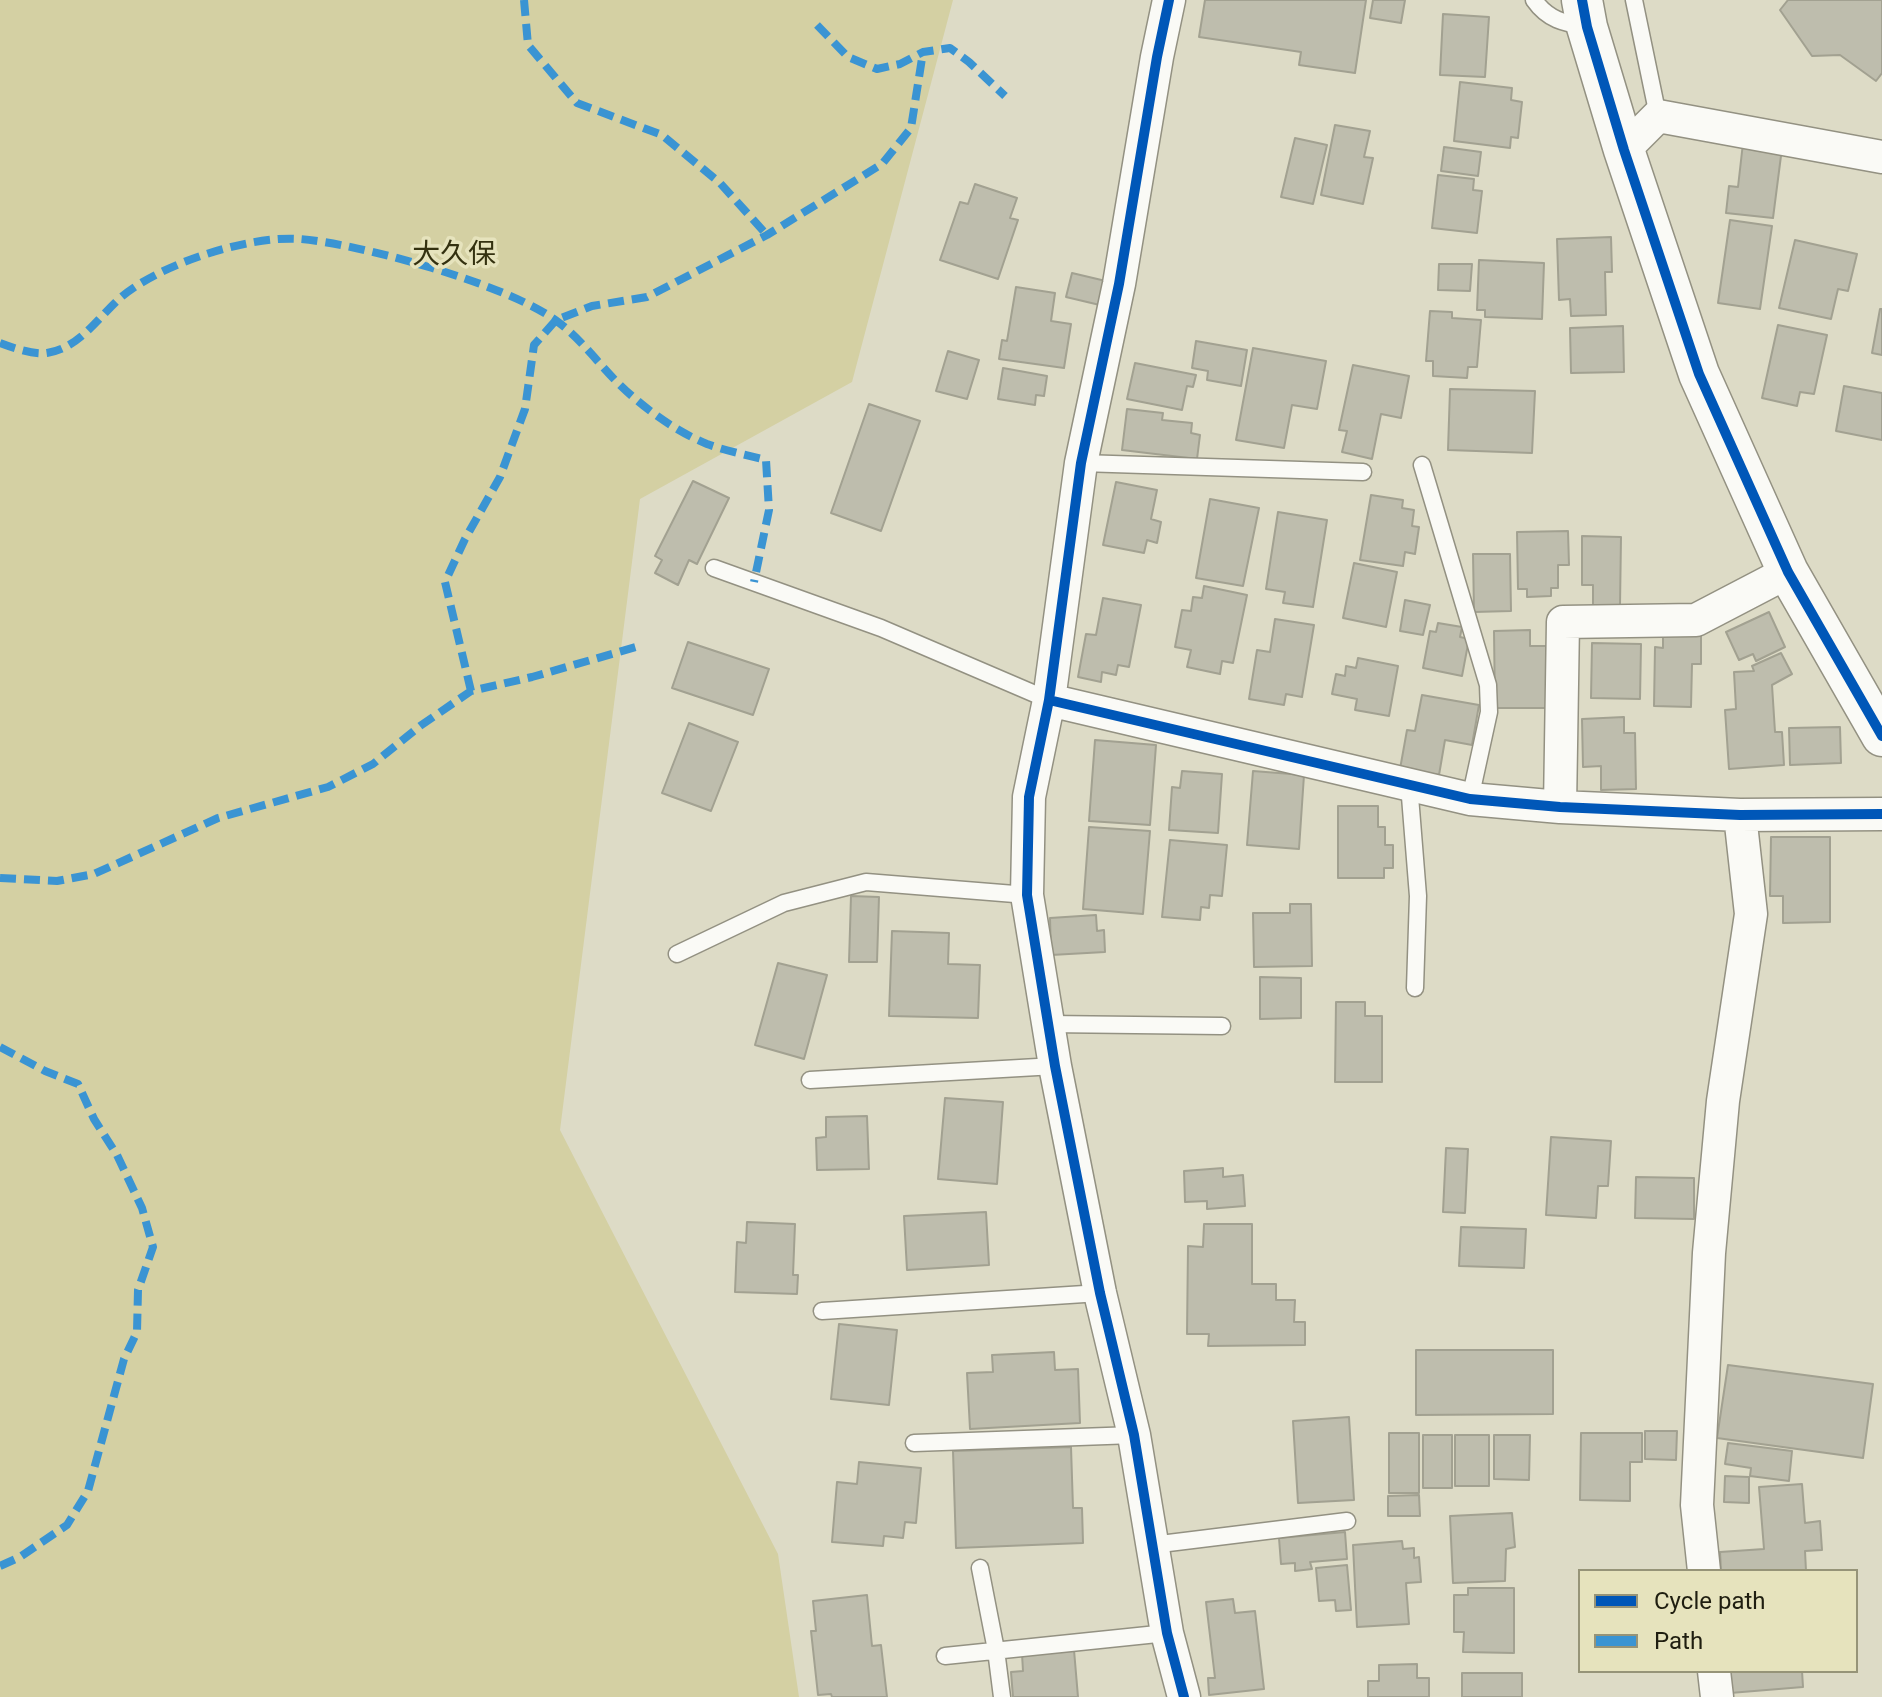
<!DOCTYPE html>
<meta charset="utf-8">
<style>
body{margin:0}
#map{position:relative;width:1882px;height:1697px;overflow:hidden;background:#dddbc6;font-family:Roboto,sans-serif}
canvas{display:block}
.legend{position:absolute;left:1578px;top:1569px;width:280px;height:104px;box-sizing:border-box;background:#e6e3bd;border:2px solid #969478;margin:0;padding:10px 14px;list-style:none;font-size:24px;color:#1f1e10}
.legend li{display:flex;align-items:center;gap:16px;height:40px}
.legend b{width:40px;border:2px solid #969478}
</style>
<div id="map">
<canvas width="1882" height="1697"></canvas>
<ul class="legend">
<li><b style="height:10px;background:#0057b8"></b>Cycle path</li>
<li><b style="height:10px;background:#3a94d3"></b>Path</li>
</ul>
</div>
<script>
const ctx = document.querySelector('canvas').getContext('2d');
ctx.lineJoin = 'round';
function fillPath(path, color) { ctx.fillStyle = color; ctx.fill(path, 'evenodd'); }
function stroke(path, color, width, dash) { ctx.strokeStyle = color; ctx.lineWidth = width; ctx.lineCap = dash ? 'butt' : 'round'; ctx.setLineDash(dash || []); ctx.stroke(path); }
function write(font, color, halo, rows, align = 'center') {
  ctx.font = font + ' Roboto,"Noto Sans JP",sans-serif'; ctx.lineWidth = 7; ctx.setLineDash([]); ctx.textBaseline = 'middle'; ctx.strokeStyle = halo; ctx.fillStyle = color; for (const [text, x, y, turn = 0] of rows) {
    ctx.save(); ctx.translate(x, y); ctx.rotate((+turn || 0) * Math.PI / 180); ctx.textAlign = isNaN(turn) ? turn : align; if (halo) ctx.strokeText(text, 0, 0); ctx.fillText(text, 0, 0); ctx.restore();
  }
}
fillPath(new Path2D(`
 M 0,0 L 953,0 L 852,382 L 640,499 L 560,1130 L 778,1554 L 799,1697 L 0,1697 Z`), '#d4d0a3');
const building = new Path2D(`
 M 1205,0 L 1366,0 L 1355,73 L 1299,65 L 1301,52 L 1199,37 Z
 M 1373,0 L 1405,0 L 1401,23 L 1370,18 Z
 M 1788,0 L 1882,0 L 1882,73 L 1876,81 L 1840,55 L 1812,56 L 1780,10 Z
 M 1443,14 L 1489,17 L 1485,77 L 1440,75 Z
 M 1460,82 L 1512,88 L 1511,100 L 1522,102 L 1518,138 L 1511,137 L 1510,148 L 1454,141 Z
 M 1335,125 L 1370,131 L 1364,157 L 1373,158 L 1363,204 L 1321,195 Z
 M 1295,138 L 1327,145 L 1313,204 L 1281,197 Z
 M 1743,143 L 1782,148 L 1773,218 L 1726,213 L 1729,186 L 1738,187 Z
 M 1444,147 L 1481,152 L 1478,176 L 1441,171 Z
 M 1438,175 L 1474,179 L 1473,190 L 1482,191 L 1477,233 L 1432,228 Z
 M 975,184 L 1017,198 L 1010,218 L 1018,220 L 998,279 L 940,260 L 960,202 L 968,204 Z
 M 1730,220 L 1772,226 L 1760,309 L 1718,303 Z
 M 1611,237 L 1612,272 L 1605,272 L 1606,315 L 1571,316 L 1570,299 L 1559,300 L 1557,239 Z
 M 1795,240 L 1857,254 L 1848,291 L 1838,289 L 1831,319 L 1779,308 Z
 M 1479,260 L 1544,263 L 1542,319 L 1485,317 L 1485,310 L 1477,310 Z
 M 1439,264 L 1472,264 L 1470,291 L 1438,290 Z
 M 1072,273 L 1110,282 L 1104,306 L 1066,297 Z
 M 1016,287 L 1055,293 L 1051,321 L 1071,324 L 1064,368 L 999,359 L 1002,340 L 1007,341 Z
 M 1880,309 L 1882,309 L 1882,355 L 1872,353 Z
 M 1430,311 L 1452,312 L 1452,318 L 1481,320 L 1477,367 L 1468,367 L 1467,378 L 1433,376 L 1433,361 L 1426,361 Z
 M 1778,325 L 1827,335 L 1814,394 L 1800,392 L 1797,406 L 1762,398 Z
 M 1623,326 L 1624,372 L 1571,373 L 1570,328 Z
 M 1196,341 L 1247,350 L 1241,386 L 1207,380 L 1208,371 L 1192,368 Z
 M 1253,348 L 1326,361 L 1317,409 L 1292,405 L 1284,448 L 1236,440 Z
 M 948,351 L 979,360 L 967,399 L 936,391 Z
 M 1135,363 L 1196,375 L 1193,387 L 1187,386 L 1182,410 L 1127,399 Z
 M 1353,365 L 1409,376 L 1401,418 L 1381,414 L 1372,459 L 1342,452 L 1347,431 L 1339,430 Z
 M 1003,368 L 1047,376 L 1044,396 L 1036,395 L 1035,405 L 998,399 Z
 M 1844,386 L 1882,393 L 1882,440 L 1836,431 Z
 M 1450,389 L 1535,391 L 1532,453 L 1448,450 Z
 M 869,404 L 920,421 L 881,531 L 831,513 Z
 M 1127,409 L 1163,413 L 1162,420 L 1192,423 L 1191,433 L 1200,435 L 1197,459 L 1122,450 Z
 M 693,481 L 729,498 L 697,564 L 689,560 L 678,585 L 655,573 L 662,560 L 655,556 Z
 M 1116,482 L 1157,490 L 1151,519 L 1161,522 L 1157,543 L 1147,540 L 1144,553 L 1103,545 Z
 M 1371,495 L 1403,500 L 1402,508 L 1414,510 L 1412,526 L 1419,527 L 1415,554 L 1405,552 L 1403,566 L 1360,560 Z
 M 1210,499 L 1259,508 L 1243,586 L 1196,578 Z
 M 1278,512 L 1327,520 L 1313,607 L 1283,603 L 1285,592 L 1266,589 Z
 M 1568,531 L 1569,565 L 1558,565 L 1558,588 L 1551,588 L 1551,596 L 1527,597 L 1527,589 L 1518,589 L 1517,532 Z
 M 1582,536 L 1621,537 L 1620,606 L 1593,606 L 1593,585 L 1582,585 Z
 M 1473,554 L 1510,554 L 1511,611 L 1474,612 Z
 M 1354,563 L 1397,572 L 1386,627 L 1343,618 Z
 M 1204,586 L 1247,595 L 1233,663 L 1222,661 L 1220,674 L 1187,667 L 1191,650 L 1175,647 L 1182,610 L 1191,611 L 1193,597 L 1202,598 Z
 M 1103,598 L 1141,605 L 1129,667 L 1118,665 L 1116,675 L 1102,672 L 1101,682 L 1078,677 L 1086,634 L 1096,635 Z
 M 1405,600 L 1430,605 L 1423,635 L 1400,631 Z
 M 1769,612 L 1785,647 L 1756,661 L 1753,654 L 1739,660 L 1726,632 Z
 M 1275,619 L 1314,625 L 1302,697 L 1286,694 L 1284,705 L 1249,699 L 1257,650 L 1270,652 Z
 M 1438,623 L 1462,627 L 1460,637 L 1469,639 L 1462,676 L 1423,668 L 1430,631 L 1436,632 Z
 M 1530,630 L 1530,646 L 1546,646 L 1546,708 L 1495,708 L 1494,631 Z
 M 1663,633 L 1701,633 L 1701,664 L 1692,664 L 1691,707 L 1654,706 L 1655,647 L 1663,648 Z
 M 688,642 L 769,669 L 753,715 L 672,688 Z
 M 1592,643 L 1641,644 L 1640,699 L 1591,698 Z
 M 1781,653 L 1792,674 L 1772,685 L 1775,732 L 1782,732 L 1784,765 L 1729,769 L 1725,710 L 1736,709 L 1734,672 L 1754,671 L 1752,666 Z
 M 1358,658 L 1398,666 L 1389,716 L 1355,710 L 1357,699 L 1332,694 L 1336,674 L 1345,676 L 1346,666 L 1356,668 Z
 M 1422,695 L 1479,705 L 1472,745 L 1445,740 L 1439,775 L 1400,769 L 1407,730 L 1415,731 Z
 M 1624,717 L 1624,733 L 1635,733 L 1636,789 L 1601,790 L 1601,766 L 1583,767 L 1582,719 Z
 M 689,723 L 738,742 L 711,811 L 662,793 Z
 M 1840,727 L 1841,763 L 1790,765 L 1789,728 Z
 M 1095,740 L 1156,745 L 1150,825 L 1089,821 Z
 M 1182,771 L 1222,774 L 1218,833 L 1169,830 L 1172,787 L 1180,788 Z
 M 1253,771 L 1304,775 L 1299,849 L 1247,845 Z
 M 1338,806 L 1378,806 L 1378,827 L 1385,827 L 1385,845 L 1393,845 L 1393,868 L 1384,868 L 1384,878 L 1338,878 Z
 M 1089,827 L 1150,831 L 1143,914 L 1083,909 Z
 M 1771,837 L 1830,837 L 1830,922 L 1783,923 L 1783,896 L 1770,896 Z
 M 1170,840 L 1227,845 L 1222,896 L 1210,895 L 1209,908 L 1201,907 L 1200,920 L 1162,917 Z
 M 851,896 L 879,897 L 877,962 L 849,962 Z
 M 1290,904 L 1311,904 L 1312,966 L 1254,967 L 1253,913 L 1290,913 Z
 M 1096,915 L 1097,931 L 1104,930 L 1105,952 L 1051,955 L 1050,918 Z
 M 892,931 L 949,933 L 948,964 L 980,965 L 978,1018 L 889,1016 Z
 M 778,963 L 827,975 L 804,1059 L 755,1045 Z
 M 1260,977 L 1301,978 L 1301,1018 L 1260,1019 Z
 M 1336,1002 L 1365,1002 L 1365,1016 L 1382,1016 L 1382,1082 L 1335,1082 Z
 M 945,1098 L 1003,1102 L 997,1184 L 938,1179 Z
 M 867,1116 L 869,1169 L 817,1170 L 816,1138 L 826,1137 L 826,1117 Z
 M 1551,1137 L 1611,1141 L 1608,1186 L 1598,1186 L 1596,1218 L 1546,1215 Z
 M 1446,1148 L 1468,1149 L 1465,1213 L 1443,1212 Z
 M 1223,1168 L 1223,1177 L 1243,1175 L 1245,1206 L 1207,1209 L 1207,1201 L 1185,1202 L 1184,1171 Z
 M 1636,1177 L 1694,1178 L 1694,1219 L 1635,1218 Z
 M 986,1212 L 989,1265 L 907,1270 L 904,1216 Z
 M 747,1222 L 795,1224 L 793,1275 L 798,1275 L 797,1294 L 735,1292 L 737,1242 L 746,1243 Z
 M 1204,1224 L 1252,1224 L 1252,1284 L 1276,1284 L 1276,1300 L 1295,1300 L 1294,1322 L 1305,1322 L 1305,1345 L 1208,1346 L 1209,1334 L 1187,1334 L 1188,1246 L 1203,1247 Z
 M 1461,1227 L 1526,1229 L 1524,1268 L 1459,1266 Z
 M 839,1324 L 897,1330 L 889,1405 L 831,1399 Z
 M 1416,1350 L 1553,1350 L 1553,1414 L 1416,1415 Z
 M 1054,1352 L 1055,1370 L 1078,1369 L 1080,1423 L 970,1429 L 967,1373 L 993,1372 L 992,1355 Z
 M 1728,1365 L 1873,1384 L 1863,1458 L 1717,1438 Z
 M 1349,1417 L 1354,1500 L 1298,1503 L 1293,1421 Z
 M 1645,1431 L 1677,1431 L 1676,1460 L 1645,1459 Z
 M 1389,1433 L 1419,1433 L 1419,1493 L 1389,1493 Z
 M 1581,1433 L 1642,1433 L 1642,1462 L 1630,1462 L 1630,1501 L 1580,1500 Z
 M 1423,1435 L 1452,1435 L 1452,1488 L 1423,1488 Z
 M 1455,1435 L 1489,1435 L 1489,1486 L 1455,1486 Z
 M 1494,1435 L 1530,1435 L 1529,1480 L 1494,1479 Z
 M 1728,1443 L 1792,1451 L 1789,1481 L 1750,1476 L 1751,1468 L 1725,1464 Z
 M 1071,1447 L 1073,1508 L 1082,1508 L 1083,1543 L 956,1548 L 953,1451 Z
 M 859,1462 L 921,1468 L 916,1523 L 905,1522 L 903,1538 L 884,1536 L 883,1546 L 832,1542 L 837,1482 L 857,1484 Z
 M 1725,1476 L 1749,1477 L 1749,1503 L 1724,1502 Z
 M 1802,1484 L 1805,1523 L 1820,1521 L 1822,1550 L 1805,1551 L 1806,1571 L 1721,1571 L 1720,1552 L 1764,1549 L 1759,1487 Z
 M 1419,1495 L 1420,1516 L 1388,1516 L 1388,1496 Z
 M 1512,1513 L 1515,1547 L 1506,1549 L 1505,1581 L 1453,1583 L 1450,1516 Z
 M 1345,1532 L 1347,1559 L 1310,1562 L 1312,1569 L 1295,1571 L 1295,1563 L 1281,1564 L 1279,1538 Z
 M 1402,1541 L 1403,1549 L 1414,1548 L 1414,1558 L 1419,1557 L 1421,1582 L 1406,1583 L 1409,1624 L 1357,1627 L 1353,1545 Z
 M 1347,1565 L 1351,1610 L 1336,1611 L 1335,1600 L 1319,1601 L 1316,1568 Z
 M 1468,1588 L 1514,1588 L 1514,1653 L 1463,1652 L 1464,1632 L 1454,1632 L 1454,1595 L 1468,1595 Z
 M 867,1595 L 872,1646 L 881,1645 L 887,1697 L 832,1697 L 831,1694 L 818,1695 L 811,1631 L 816,1631 L 813,1601 Z
 M 1233,1599 L 1235,1613 L 1255,1611 L 1264,1689 L 1209,1695 L 1208,1678 L 1215,1678 L 1206,1602 Z
 M 1074,1650 L 1078,1697 L 1013,1697 L 1011,1672 L 1023,1671 L 1022,1654 Z
 M 1417,1664 L 1417,1678 L 1429,1678 L 1429,1697 L 1368,1697 L 1368,1681 L 1379,1681 L 1379,1665 Z
 M 1728,1671 L 1802,1671 L 1803,1687 L 1730,1693 Z
 M 1462,1673 L 1522,1673 L 1522,1697 L 1462,1697 Z`);
fillPath(building, '#bebdad');
stroke(building, '#a2a191', 2);
const service = new Path2D(`
 M 1534,0 C 1548,20 1564,23 1587,27
 M 1634,0 L 1658,116
 M 1081,463 L 1363,472
 M 1422,465 L 1488,685 L 1489,712 L 1470,799
 M 714,568 L 881,628 L 1049,700
 M 1409,784 L 1418,896 L 1415,988
 M 677,954 L 784,903 L 866,882 L 1027,895
 M 1048,1024 L 1222,1026
 M 810,1080 L 1055,1066
 M 822,1311 L 1100,1293
 M 914,1443 L 1134,1435
 M 1152,1545 L 1347,1521
 M 980,1568 L 996,1650 L 1002,1697
 M 945,1656 L 1167,1633`);
const minor = new Path2D(`
 M 1169,0 L 1157,57 L 1119,284 L 1081,463 L 1049,700 L 1029,797 L 1027,895 L 1055,1066 L 1100,1293 L 1134,1435 L 1167,1633 L 1184,1697
 M 1624,150 L 1658,116 L 1882,157
 M 1049,700 L 1470,799 L 1560,807 L 1740,815 L 1882,814
 M 1560,807 L 1563,622 L 1696,620 L 1788,572
 M 1704,1571 L 1697,1505 L 1709,1253 L 1723,1101 L 1751,914 L 1740,815
 M 1714,1671 L 1717,1697`);
const tertiary = new Path2D(`
 M 1582,0 L 1587,27 L 1624,150 L 1699,374 L 1788,572 L 1882,736`);
stroke(service, '#939182', 19);
stroke(minor, '#939182', 35);
stroke(tertiary, '#939182', 43);
stroke(service, '#fafaf6', 16);
stroke(minor, '#fafaf6', 32);
stroke(tertiary, '#fafaf6', 40);
stroke(new Path2D(`
 M 524,0 L 528,45 L 577,103 L 662,135 L 720,183 L 767,235
 M 817,25 L 848,57 L 877,69 L 900,64 L 923,52 L 950,48 L 969,62 L 1005,96
 M 0,343 C 13,348 34,355 47,353 C 79,348 97,319 119,299 C 157,265 248,235 300,239 C 361,244 510,285 558,322 C 581,339 597,362 617,382 C 642,407 675,431 707,444 C 726,451 747,455 766,460 L 769,510 L 754,582
 M 471,691 L 445,582 L 465,539 L 500,477 L 525,409 L 534,345 L 556,320 L 592,306 L 647,297 L 767,235 L 882,164 L 911,128 L 923,52
 M 0,878 L 57,881 L 94,874 L 218,818 L 328,787 L 373,764 L 420,726 L 471,691 L 532,677 L 636,647
 M 0,1047 L 45,1071 L 78,1084 L 94,1119 L 117,1155 L 142,1208 L 153,1247 L 138,1290 L 137,1332 L 124,1359 L 88,1491 L 67,1525 L 20,1557 L 0,1566`), '#3a94d3', 8, [16, 8]);
stroke(new Path2D(`
 M 1169,0 L 1157,57 L 1119,284 L 1081,463 L 1049,700 L 1029,797 L 1027,895 L 1055,1066 L 1100,1293 L 1134,1435 L 1167,1633 L 1184,1697
 M 1582,0 L 1587,27 L 1624,150 L 1699,374 L 1788,572 L 1882,736
 M 1049,700 L 1470,799 L 1560,807 L 1740,815 L 1882,814`), '#0057b8', 10);
write('28px', '#343110', '#e6e3bd', [
 ["大久保",454,256]
]);
</script>
